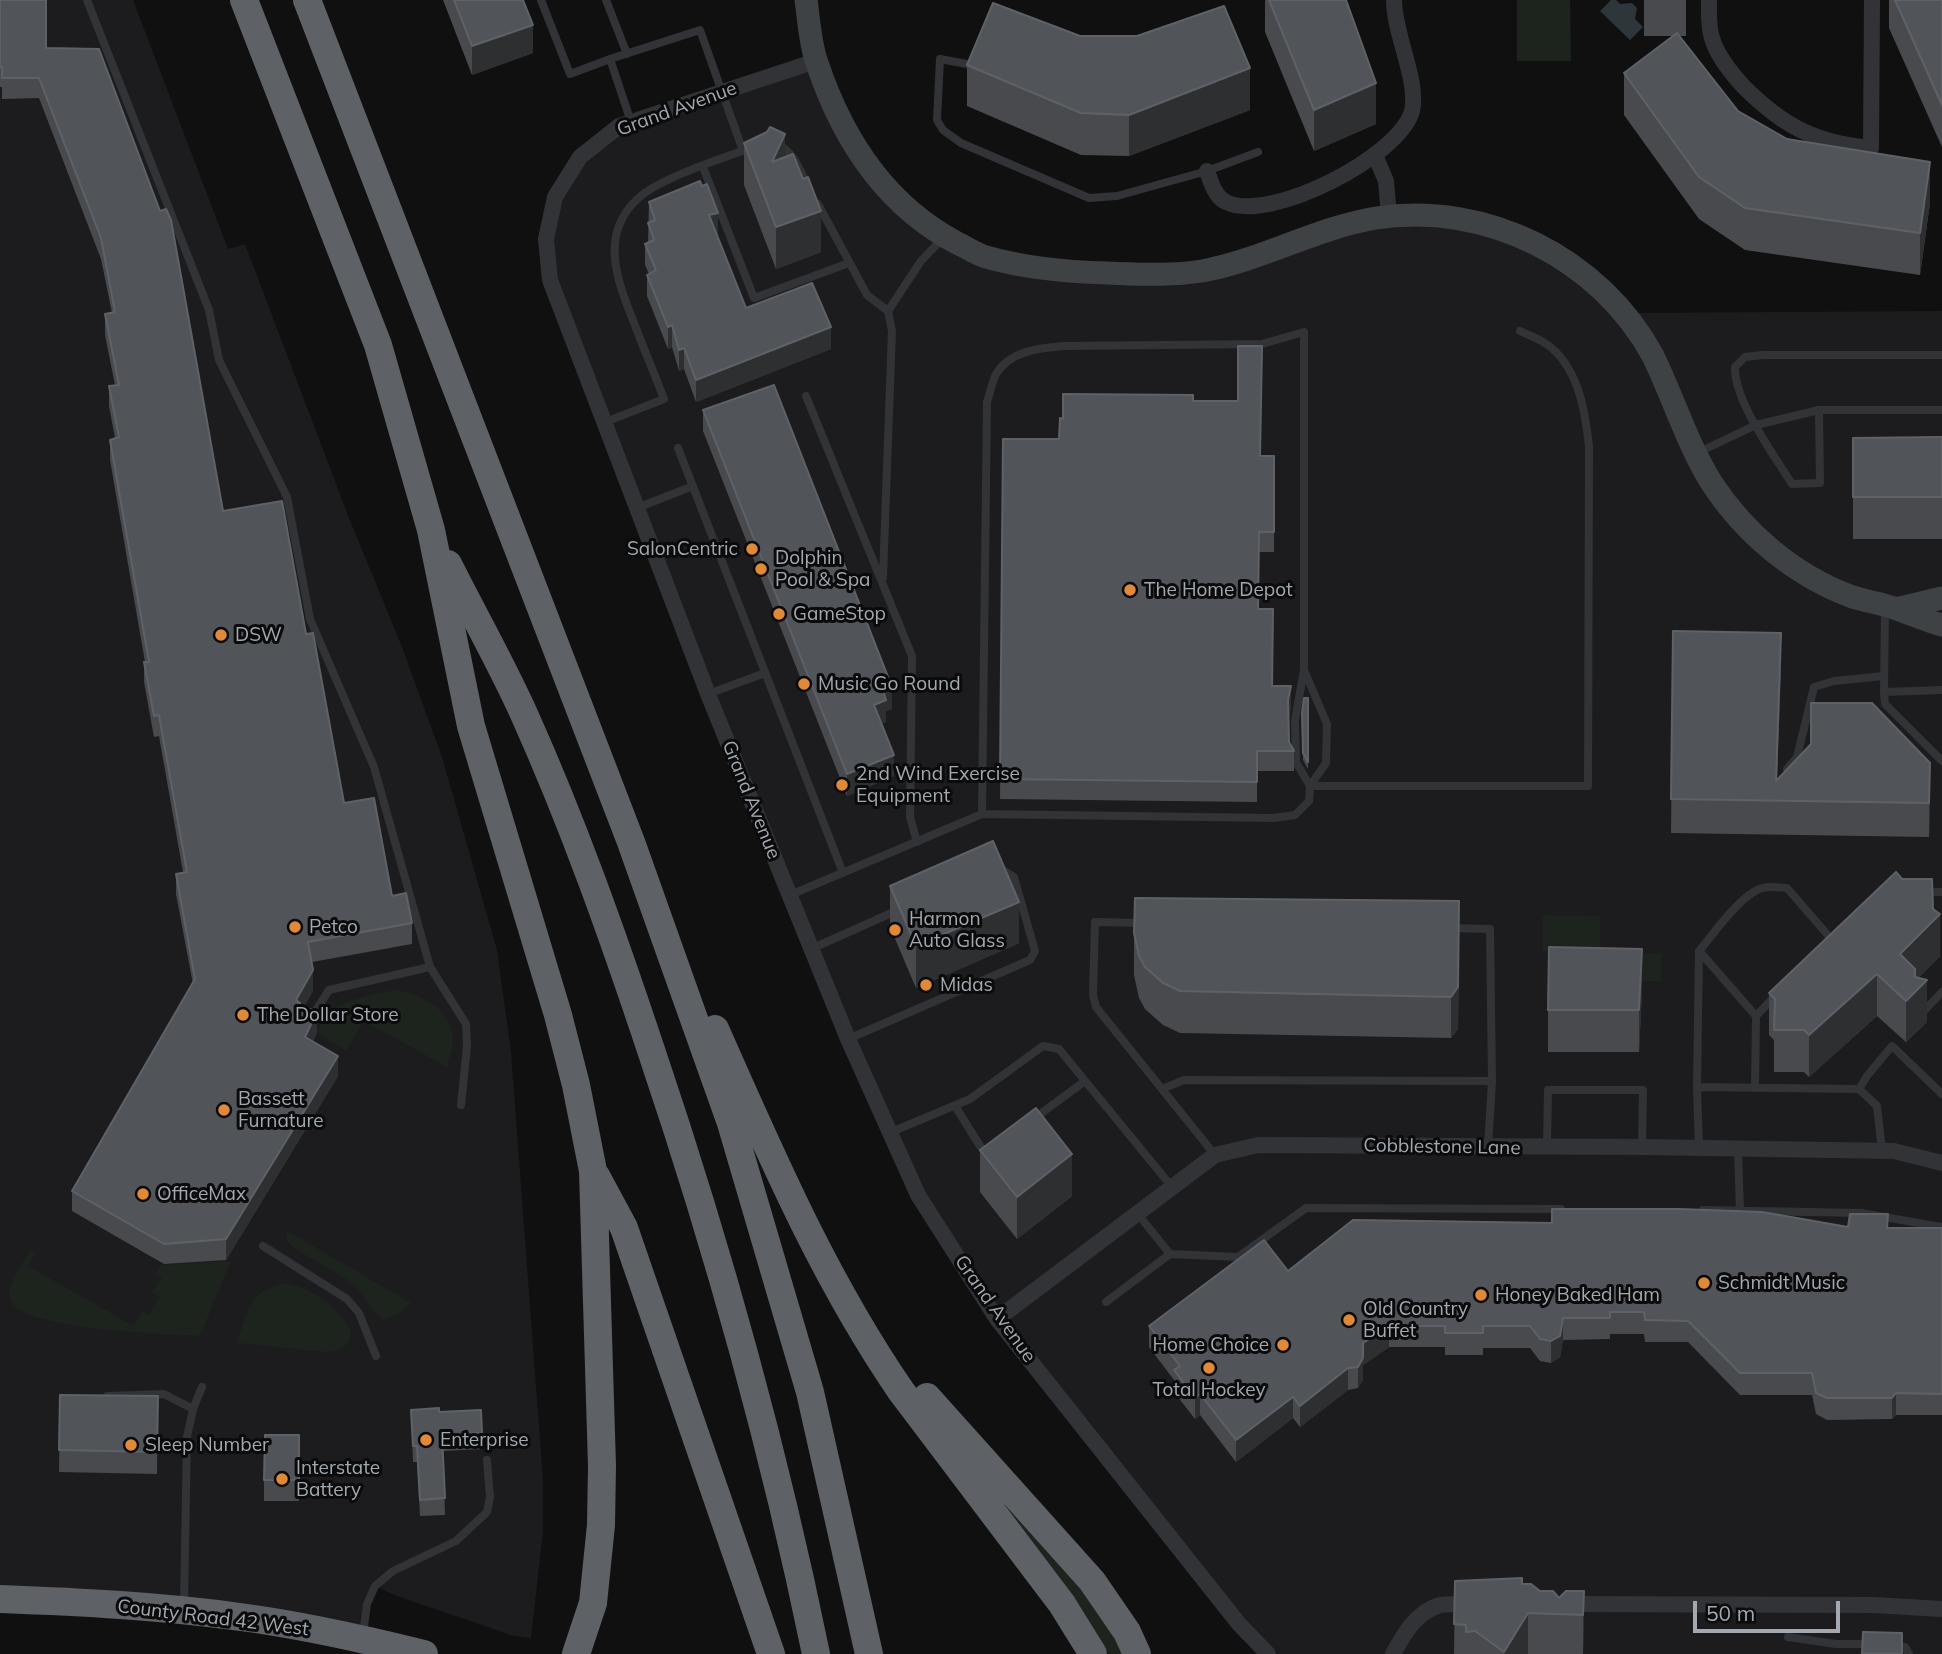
<!DOCTYPE html>
<style>
body{margin:0}
#map{position:relative;width:1942px;height:1654px;overflow:hidden;background:#101011;font-family:Mulish,sans-serif}
canvas{display:block}
.scale{position:absolute;left:1693px;top:1601px;width:147px;height:32px;box-sizing:border-box;border:4px solid #a2a9b1;border-top:0;padding-left:9px;font-size:21px;line-height:24px;white-space:nowrap;color:#a2a9b1;-webkit-text-stroke:5px #0b0b0c;paint-order:stroke}
</style>
<div id="map">
<canvas width="1942" height="1654"></canvas>
<div class="scale">50 m</div>
</div>
<script>
const ctx = document.querySelector('canvas').getContext('2d');
ctx.lineJoin = 'round';
function fillPath(path, color) { ctx.fillStyle = color; ctx.fill(path, 'evenodd'); }
function stroke(path, color, width, dash) { ctx.strokeStyle = color; ctx.lineWidth = width; ctx.lineCap = dash ? 'butt' : 'round'; ctx.setLineDash(dash || []); ctx.stroke(path); }
function write(font, color, halo, rows, align = 'center') {
  ctx.font = font + ' Mulish,sans-serif'; ctx.lineWidth = 6; ctx.setLineDash([]); ctx.textBaseline = 'middle'; ctx.strokeStyle = halo; ctx.fillStyle = color; for (const [text, x, y, turn = 0] of rows) {
    ctx.save(); ctx.translate(x, y); ctx.rotate((+turn || 0) * Math.PI / 180); ctx.textAlign = isNaN(turn) ? turn : align; if (halo) ctx.strokeText(text, 0, 0); ctx.fillText(text, 0, 0); ctx.restore();
  }
}
fillPath(new Path2D(`
 M 0,0 L 133,0 L 228,249 L 245,244 L 349,518 L 402,647 L 442,757 L 497,950 L 511,1052 L 543,1480 L 543,1531 L 531,1638 L 514,1636 L 397,1596 L 375,1586 L 362,1639 L 0,1593 Z
 M 816,61 L 883,187 L 984,256 L 1171,274 L 1348,224 L 1497,228 L 1626,313 L 1942,311 L 1942,1654 L 1268,1654 L 997,1319 L 918,1195 L 550,280 L 555,197 L 580,157 L 619,126 Z`), '#1c1c1e');
fillPath(new Path2D(`
 M 1517,0 L 1570,0 L 1571,61 L 1517,61 Z
 M 1543,915 L 1600,916 L 1600,951 L 1543,951 Z
 M 1661,953 L 1661,981 L 1633,981 L 1633,954 Z
 M 397,990 C 422,994 452,1010 453,1039 C 454,1048 449,1058 447,1067 L 364,1021 L 346,1051 L 317,1032 C 320,1026 324,1018 329,1013 C 341,1000 380,992 397,990 Z
 M 286,1230 L 411,1303 L 397,1315 L 383,1320 C 370,1310 364,1293 351,1283 C 331,1266 305,1259 287,1241 Z
 M 30,1251 L 34,1251 L 34,1254 L 28,1266 L 134,1326 L 142,1311 L 149,1315 L 159,1297 L 152,1292 L 162,1277 L 156,1273 L 161,1265 L 225,1261 L 230,1263 L 200,1336 C 168,1334 22,1330 11,1301 C 5,1284 22,1265 30,1251 Z
 M 285,1283 C 312,1288 337,1306 351,1330 C 350,1346 342,1351 327,1352 L 237,1343 C 248,1311 247,1291 285,1283 Z
 M 996,1489 L 1056,1552 L 1127,1654 L 1109,1654 L 1078,1603 L 990,1493 Z`), '#1d231d');
fillPath(new Path2D(`
 M 1611,0 L 1616,0 L 1620,4 L 1632,3 L 1637,8 L 1635,19 L 1643,27 L 1630,40 L 1600,11 Z`), '#2d363a');
stroke(new Path2D(`
 M 87,0 L 209,310 L 219,360 L 287,497 L 310,619 L 374,767 L 430,967 L 466,1024 L 467,1046 L 461,1105
 M 541,0 L 570,74 L 610,59
 M 606,0 L 627,54
 M 972,65 L 940,59 L 937,120 L 943,130 L 961,143 L 1089,198 L 1117,196 L 1207,171 L 1258,152
 M 631,122 L 610,59 L 700,30 L 743,151
 M 777,145 C 793,149 801,173 808,186
 M 703,167 L 754,298 L 849,263
 M 818,204 L 867,295 L 888,311
 M 1942,355 L 1762,355 L 1745,357 L 1735,367 C 1734,401 1774,455 1792,484 L 1820,483 L 1819,410 L 1942,410
 M 806,396 L 912,656 L 910,817 L 917,842
 M 603,423 L 664,399 C 655,375 645,352 636,328 C 618,283 596,232 642,195 C 665,177 722,158 751,148
 M 678,448 L 843,873
 M 1697,453 L 1756,425 L 1819,410
 M 637,508 L 693,486
 M 883,577 L 892,331 L 888,311 L 921,261 L 943,238
 M 1885,609 L 1884,692 L 1942,690
 M 1884,692 L 1885,704 L 1942,761
 M 708,694 L 765,673
 M 1787,769 L 1797,757 L 1814,687 L 1834,681 L 1884,676
 M 982,814 L 987,402 C 990,393 992,382 996,374 C 1010,351 1039,348 1063,346 L 1262,344 L 1304,332 L 1304,670 L 1327,724 L 1326,763 L 1310,786 L 1296,762 L 1295,720 L 1304,670
 M 1924,892 L 1942,892
 M 790,895 L 982,814 L 1274,818 L 1295,815 L 1309,801 L 1310,786 L 1588,786 L 1589,446 C 1585,410 1578,365 1545,343 C 1537,338 1528,335 1520,331
 M 1143,923 L 1095,922 L 1093,995 L 1096,1007 L 1215,1155
 M 1450,928 L 1490,929 L 1492,1081 L 1488,1147
 M 811,949 L 898,910
 M 1699,951 L 1756,1016 L 1755,1088
 M 1920,1015 L 1942,992
 M 1756,1016 L 1776,995
 M 311,1018 L 329,990 L 430,967
 M 848,1039 L 1030,960 L 1035,951 L 1014,877 L 1001,869 L 997,869
 M 1697,1087 L 1699,951 C 1714,933 1735,903 1755,891 C 1765,885 1776,887 1787,888 L 1833,941
 M 1162,1089 L 1184,1080 L 1492,1081
 M 1859,1089 L 1877,1106 L 1882,1151
 M 955,1106 L 982,1149 L 990,1150
 M 1032,1120 L 1085,1081
 M 889,1133 L 970,1099 L 1043,1046 L 1059,1049 L 1172,1187
 M 1547,1146 L 1548,1090 L 1643,1090 L 1642,1147
 M 1699,1148 L 1697,1087 L 1859,1089 L 1867,1076 L 1892,1046 L 1942,1094
 M 1738,1150 L 1740,1211
 M 1703,1210 L 1861,1213 L 1942,1227
 M 1137,1213 L 1170,1254 L 1238,1257 L 1306,1208 L 1561,1209
 M 263,1246 L 347,1299 L 359,1313 L 376,1356
 M 1106,1302 L 1170,1254
 M 107,1396 L 164,1394 L 193,1409
 M 184,1605 L 187,1437 L 193,1409 L 202,1387
 M 363,1634 L 367,1604 L 375,1586 L 393,1571 L 456,1541 L 487,1512 L 490,1497 L 487,1460
 M 1788,1637 L 1836,1644 L 1872,1644
 M 1892,1646 L 1905,1647 L 1909,1654`), '#313336', 8);
stroke(new Path2D(`
 M 1709,0 C 1709,12 1708,26 1712,38 C 1717,56 1731,73 1744,87 C 1783,126 1815,143 1871,148 L 1872,0
 M 816,61 L 619,126 L 580,157 L 555,197 L 546,239 L 550,280 L 708,694 L 848,1039 L 918,1195 L 997,1319 L 1239,1624 L 1268,1654
 M 1375,155 L 1386,181 L 1389,217
 M 1207,171 C 1211,182 1215,197 1226,202 C 1269,224 1400,156 1412,111 C 1419,81 1394,34 1394,0
 M 997,1319 L 1215,1155 L 1258,1145 L 1642,1147 L 1894,1151 L 1942,1163
 M 1563,1604 L 1873,1605 L 1942,1609
 M 1393,1654 C 1404,1634 1416,1612 1440,1605 C 1450,1603 1464,1605 1474,1605`), '#313336', 16);
stroke(new Path2D(`
 M 806,0 C 809,20 810,44 817,63 C 842,138 885,205 957,243 C 966,247 976,254 986,257 C 1025,268 1066,272 1107,273 C 1138,274 1171,276 1202,271 C 1262,260 1316,228 1376,218 C 1486,201 1600,258 1653,356 C 1673,397 1687,443 1711,482 C 1744,533 1794,575 1850,596 C 1866,602 1882,603 1897,609 C 1912,614 1926,621 1942,625
 M 1896,609 L 1942,598`), '#3f4245', 23);
stroke(new Path2D(`
 M 244,0 L 378,345 L 431,530 L 471,726 L 558,1015 L 576,1085 L 593,1171 L 602,1466 L 601,1525 L 593,1603 L 576,1654
 M 307,0 L 631,842 L 731,1123 L 810,1392 L 869,1654
 M 448,564 C 473,614 501,663 524,714 C 573,823 613,936 651,1050 C 718,1248 774,1449 816,1654
 M 715,1029 C 771,1155 823,1277 901,1391 L 1062,1604 L 1093,1654
 M 596,1176 L 624,1228 L 771,1654
 M 927,1397 L 1092,1581 L 1127,1632 L 1137,1654
 M 0,1599 C 80,1602 161,1606 240,1617 C 302,1625 364,1639 424,1654`), '#5e6166', 28);
fillPath(new Path2D(`
 M 0,0 L 46,48 L 223,511 L 306,634 L 344,803 L 392,896 L 412,923 L 412,944 L 312,962 L 313,991 L 302,1010 L 317,1032 L 313,1041 L 338,1076 L 226,1260 L 164,1264 L 72,1211 L 72,1191 L 193,984 L 176,894 L 176,874 L 183,872 L 159,736 L 154,737 L 144,682 L 144,662 L 145,662 L 110,460 L 110,440 L 115,438 L 109,406 L 109,386 L 115,385 L 105,335 L 105,314 L 112,313 L 101,259 L 39,98 L 2,99 L 2,87 L 0,87 Z
 M 443,0 L 523,0 L 533,53 L 472,75 Z
 M 1265,0 L 1346,0 L 1376,124 L 1314,151 L 1265,32 Z
 M 1644,0 L 1686,0 L 1686,36 L 1680,36 L 1738,111 L 1787,139 L 1930,203 L 1920,275 L 1745,250 L 1699,219 L 1624,115 L 1624,73 L 1673,36 L 1644,36 Z
 M 1889,0 L 1942,0 L 1942,147 L 1889,28 Z
 M 967,65 L 1250,110 L 1129,156 L 1081,155 L 967,106 Z
 M 744,143 L 785,157 L 803,179 L 821,252 L 776,269 L 744,185 Z
 M 702,186 L 718,234 L 717,235 L 746,308 L 831,349 L 696,402 L 684,369 L 679,371 L 672,347 L 668,349 L 647,296 L 647,275 L 649,274 L 645,265 L 645,244 L 648,243 L 649,202 Z
 M 703,410 L 892,709 L 886,711 L 886,722 L 881,724 L 894,776 L 847,796 L 703,431 Z
 M 1063,419 L 1260,456 L 1274,456 L 1274,552 L 1259,552 L 1258,609 L 1272,686 L 1291,706 L 1289,718 L 1289,742 L 1294,751 L 1294,771 L 1257,771 L 1257,802 L 1000,799 L 1003,439 L 1059,439 Z
 M 1942,437 L 1942,539 L 1853,539 L 1853,438 Z
 M 1673,631 L 1781,667 L 1777,780 L 1930,797 L 1929,837 L 1671,833 Z
 M 1308,698 L 1308,769 L 1303,760 L 1302,713 Z
 M 1902,879 L 1933,909 L 1940,956 L 1918,978 L 1927,1022 L 1906,1042 L 1877,1016 L 1809,1077 L 1804,1072 L 1774,1072 L 1774,1040 L 1769,1035 L 1769,993 Z
 M 890,886 L 1019,943 L 916,988 L 890,927 Z
 M 1134,933 L 1459,943 L 1458,1029 L 1451,1038 L 1180,1033 L 1163,1025 L 1145,1009 L 1139,998 L 1134,975 Z
 M 1642,990 L 1639,1052 L 1548,1052 L 1548,1010 Z
 M 980,1150 L 1072,1196 L 1017,1239 L 980,1192 Z
 M 1848,1227 L 1942,1228 L 1942,1415 L 1896,1415 L 1892,1419 L 1827,1420 L 1816,1414 L 1812,1395 L 1740,1395 L 1688,1342 L 1645,1342 L 1644,1334 L 1610,1334 L 1610,1339 L 1563,1340 L 1560,1357 L 1551,1363 L 1540,1361 L 1530,1348 L 1483,1348 L 1483,1355 L 1445,1355 L 1445,1347 L 1389,1347 L 1363,1365 L 1363,1380 L 1358,1388 L 1348,1390 L 1300,1427 L 1293,1418 L 1236,1462 L 1200,1415 L 1195,1419 L 1174,1392 L 1174,1380 L 1149,1347 L 1149,1326 L 1288,1271 Z
 M 60,1395 L 158,1396 L 157,1474 L 59,1472 Z
 M 411,1410 L 439,1412 L 482,1433 L 482,1449 L 443,1451 L 445,1515 L 420,1516 L 417,1462 L 413,1462 Z
 M 299,1435 L 299,1501 L 264,1501 L 264,1480 Z
 M 1455,1581 L 1522,1584 L 1559,1598 L 1584,1591 L 1583,1654 L 1454,1654 Z`), '#484a4e');
fillPath(new Path2D(`
 M 533,25 L 533,53 L 472,75 L 472,46 Z
 M 1250,68 L 1250,110 L 1129,156 L 1129,115 Z
 M 1376,83 L 1376,124 L 1314,151 L 1314,110 Z
 M 785,134 L 785,175 L 772,162 Z
 M 1930,162 L 1930,203 L 1920,275 L 1920,233 Z
 M 821,211 L 821,252 L 776,269 L 776,227 Z
 M 718,213 L 718,234 L 709,237 L 709,215 Z
 M 672,325 L 672,347 L 668,349 L 668,327 Z
 M 831,327 L 831,349 L 696,402 L 696,380 Z
 M 684,348 L 684,369 L 679,371 L 679,350 Z
 M 1781,633 L 1781,667 L 1776,801 Z
 M 1291,686 L 1291,706 L 1288,720 L 1288,700 Z
 M 892,687 L 892,709 L 886,711 L 886,722 L 874,726 L 874,705 L 883,690 Z
 M 894,755 L 894,776 L 847,796 L 847,774 Z
 M 1930,763 L 1930,797 L 1929,837 L 1929,803 Z
 M 1459,901 L 1458,1029 L 1451,1038 L 1451,997 Z
 M 1019,902 L 1019,943 L 916,988 L 916,946 Z
 M 1940,914 L 1940,956 L 1900,995 L 1900,954 Z
 M 1642,949 L 1642,990 L 1639,1052 L 1639,1010 Z
 M 313,970 L 313,991 L 300,1014 L 296,1000 Z
 M 1877,974 L 1877,1016 L 1809,1077 L 1809,1035 Z
 M 1927,980 L 1927,1022 L 1906,1042 L 1906,1001 Z
 M 317,1012 L 317,1032 L 305,1057 L 305,1037 Z
 M 338,1056 L 338,1076 L 226,1260 L 226,1239 Z
 M 1072,1154 L 1072,1196 L 1017,1239 L 1017,1197 Z
 M 1563,1318 L 1563,1340 L 1560,1357 L 1551,1363 L 1551,1341 Z
 M 1389,1326 L 1389,1347 L 1363,1365 L 1363,1380 L 1358,1388 L 1358,1367 L 1363,1343 Z
 M 1348,1368 L 1348,1390 L 1300,1427 L 1300,1406 Z
 M 1896,1393 L 1896,1415 L 1892,1419 L 1892,1398 Z
 M 1200,1394 L 1200,1415 L 1195,1419 L 1195,1398 Z
 M 1293,1397 L 1293,1418 L 1236,1462 L 1236,1440 Z
 M 1584,1591 L 1584,1633 L 1583,1654 L 1583,1615 Z
 M 1528,1613 L 1528,1654 L 1504,1654 L 1504,1652 Z`), '#2d2f31');
const building = new Path2D(`
 M 0,0 L 46,0 L 46,48 L 99,49 L 160,211 L 166,209 L 171,220 L 223,511 L 282,501 L 306,634 L 313,633 L 344,803 L 374,798 L 392,896 L 406,893 L 412,923 L 308,942 L 313,970 L 296,1000 L 300,1003 L 300,1008 L 303,1011 L 312,1009 L 317,1012 L 305,1037 L 338,1056 L 226,1239 L 164,1244 L 72,1191 L 195,979 L 176,874 L 187,872 L 159,715 L 154,716 L 144,662 L 149,662 L 110,440 L 119,437 L 109,386 L 119,385 L 105,314 L 115,312 L 101,238 L 39,78 L 2,78 L 2,67 L 0,67 Z
 M 454,0 L 523,0 L 533,25 L 472,46 Z
 M 1269,0 L 1346,0 L 1376,83 L 1314,110 Z
 M 1895,0 L 1942,0 L 1942,105 Z
 M 993,3 L 1080,36 L 1137,36 L 1224,6 L 1250,68 L 1129,115 L 1081,113 L 967,65 Z
 M 1677,33 L 1738,111 L 1787,139 L 1930,162 L 1920,233 L 1745,208 L 1699,177 L 1624,73 Z
 M 770,127 L 785,134 L 772,162 L 793,154 L 803,179 L 808,177 L 821,211 L 776,227 L 744,143 L 767,132 Z
 M 700,181 L 702,186 L 707,184 L 718,213 L 709,215 L 746,308 L 812,283 L 831,327 L 696,380 L 684,348 L 679,350 L 672,325 L 668,327 L 647,275 L 656,270 L 645,244 L 654,240 L 648,223 L 655,220 L 649,202 Z
 M 1238,346 L 1262,346 L 1260,456 L 1274,456 L 1274,532 L 1259,532 L 1258,609 L 1273,609 L 1272,686 L 1291,686 L 1288,700 L 1289,742 L 1294,751 L 1257,751 L 1257,782 L 1000,779 L 1003,439 L 1059,439 L 1060,418 L 1063,419 L 1063,394 L 1193,395 L 1193,401 L 1238,401 Z
 M 774,385 L 892,687 L 883,690 L 886,700 L 874,705 L 894,755 L 847,774 L 703,410 Z
 M 1942,437 L 1942,497 L 1853,497 L 1853,438 Z
 M 1673,631 L 1781,633 L 1776,781 L 1811,744 L 1811,703 L 1872,703 L 1930,763 L 1929,803 L 1671,799 Z
 M 1304,698 L 1308,698 L 1308,762 L 1303,753 L 1302,713 Z
 M 993,841 L 1019,902 L 916,946 L 890,886 Z
 M 1896,872 L 1902,879 L 1932,879 L 1933,909 L 1940,914 L 1900,954 L 1915,969 L 1915,977 L 1927,980 L 1906,1001 L 1877,974 L 1809,1035 L 1804,1030 L 1774,1030 L 1775,999 L 1769,993 Z
 M 1135,898 L 1459,901 L 1458,987 L 1451,997 L 1180,991 L 1163,983 L 1145,967 L 1139,956 L 1134,933 Z
 M 1549,947 L 1642,949 L 1639,1010 L 1548,1010 Z
 M 1036,1108 L 1072,1154 L 1017,1197 L 980,1150 Z
 M 1552,1209 L 1679,1209 L 1762,1212 L 1848,1227 L 1850,1214 L 1888,1214 L 1887,1228 L 1942,1228 L 1942,1394 L 1896,1393 L 1892,1398 L 1827,1398 L 1816,1393 L 1812,1373 L 1740,1373 L 1688,1321 L 1645,1320 L 1644,1312 L 1610,1312 L 1610,1318 L 1563,1318 L 1560,1336 L 1551,1341 L 1540,1339 L 1530,1326 L 1483,1326 L 1483,1333 L 1445,1333 L 1445,1326 L 1389,1326 L 1363,1343 L 1363,1358 L 1358,1367 L 1348,1368 L 1300,1406 L 1293,1397 L 1236,1440 L 1200,1394 L 1195,1398 L 1174,1370 L 1180,1366 L 1149,1326 L 1264,1240 L 1288,1271 L 1353,1220 L 1552,1223 Z
 M 60,1395 L 158,1396 L 157,1452 L 59,1450 Z
 M 439,1408 L 439,1412 L 481,1410 L 482,1433 L 442,1435 L 445,1498 L 420,1500 L 417,1446 L 413,1446 L 411,1410 Z
 M 265,1435 L 299,1435 L 299,1480 L 264,1480 Z
 M 1522,1578 L 1522,1584 L 1531,1584 L 1540,1591 L 1553,1591 L 1559,1598 L 1566,1591 L 1584,1591 L 1583,1615 L 1528,1613 L 1504,1652 L 1475,1631 L 1466,1632 L 1466,1625 L 1454,1624 L 1455,1581 Z
 M 1863,1632 L 1902,1633 L 1902,1654 L 1862,1654 Z`);
fillPath(building, '#515459');
stroke(building, '#5e6267', 2);
for (const [x, y, r, color] of [
 [752,549,7,"#e08a39"],
 [761,569,7,"#e08a39"],
 [1130,590,7,"#e08a39"],
 [779,614,7,"#e08a39"],
 [221,635,7,"#e08a39"],
 [804,684,7,"#e08a39"],
 [842,785,7,"#e08a39"],
 [295,927,7,"#e08a39"],
 [895,930,7,"#e08a39"],
 [926,985,7,"#e08a39"],
 [243,1015,7,"#e08a39"],
 [224,1110,7,"#e08a39"],
 [143,1194,7,"#e08a39"],
 [1704,1283,7,"#e08a39"],
 [1481,1295,7,"#e08a39"],
 [1349,1320,7,"#e08a39"],
 [1283,1345,7,"#e08a39"],
 [1209,1368,7,"#e08a39"],
 [426,1440,7,"#e08a39"],
 [131,1445,7,"#e08a39"],
 [282,1479,7,"#e08a39"]
]) { const dot = new Path2D(); dot.arc(x, y, r, 0, 2 * Math.PI); ctx.fillStyle = color; ctx.fill(dot); stroke(dot, '#0b0b0c', 2.5); }
write('19px', '#a2a9b1', '#0b0b0c', [
 ["Grand Avenue",677,109,-20],
 ["Grand Avenue",751,800,68],
 ["Cobblestone Lane",1442,1147,1],
 ["Grand Avenue",995,1309,55],
 ["County Road 42 West",213,1618,7]
]);
write('19px', '#a2a9b1', '#0b0b0c', [
 ["SalonCentric",738,549,"right"],
 ["Dolphin",775,558],
 ["Pool & Spa",775,580],
 ["The Home Depot",1144,590],
 ["GameStop",793,614],
 ["DSW",235,635],
 ["Music Go Round",818,684],
 ["2nd Wind Exercise",856,774],
 ["Equipment",856,796],
 ["Harmon",909,919],
 ["Auto Glass",909,941],
 ["Petco",309,927],
 ["Midas",940,985],
 ["The Dollar Store",257,1015],
 ["Bassett",238,1099],
 ["Furnature",238,1121],
 ["OfficeMax",157,1194],
 ["Schmidt Music",1718,1283],
 ["Honey Baked Ham",1495,1295],
 ["Old Country",1363,1309],
 ["Buffet",1363,1331],
 ["Home Choice",1269,1345,"right"],
 ["Total Hockey",1209,1390,"center"],
 ["Enterprise",440,1440],
 ["Sleep Number",145,1445],
 ["Interstate",296,1468],
 ["Battery",296,1490]
], 'left');
</script>
